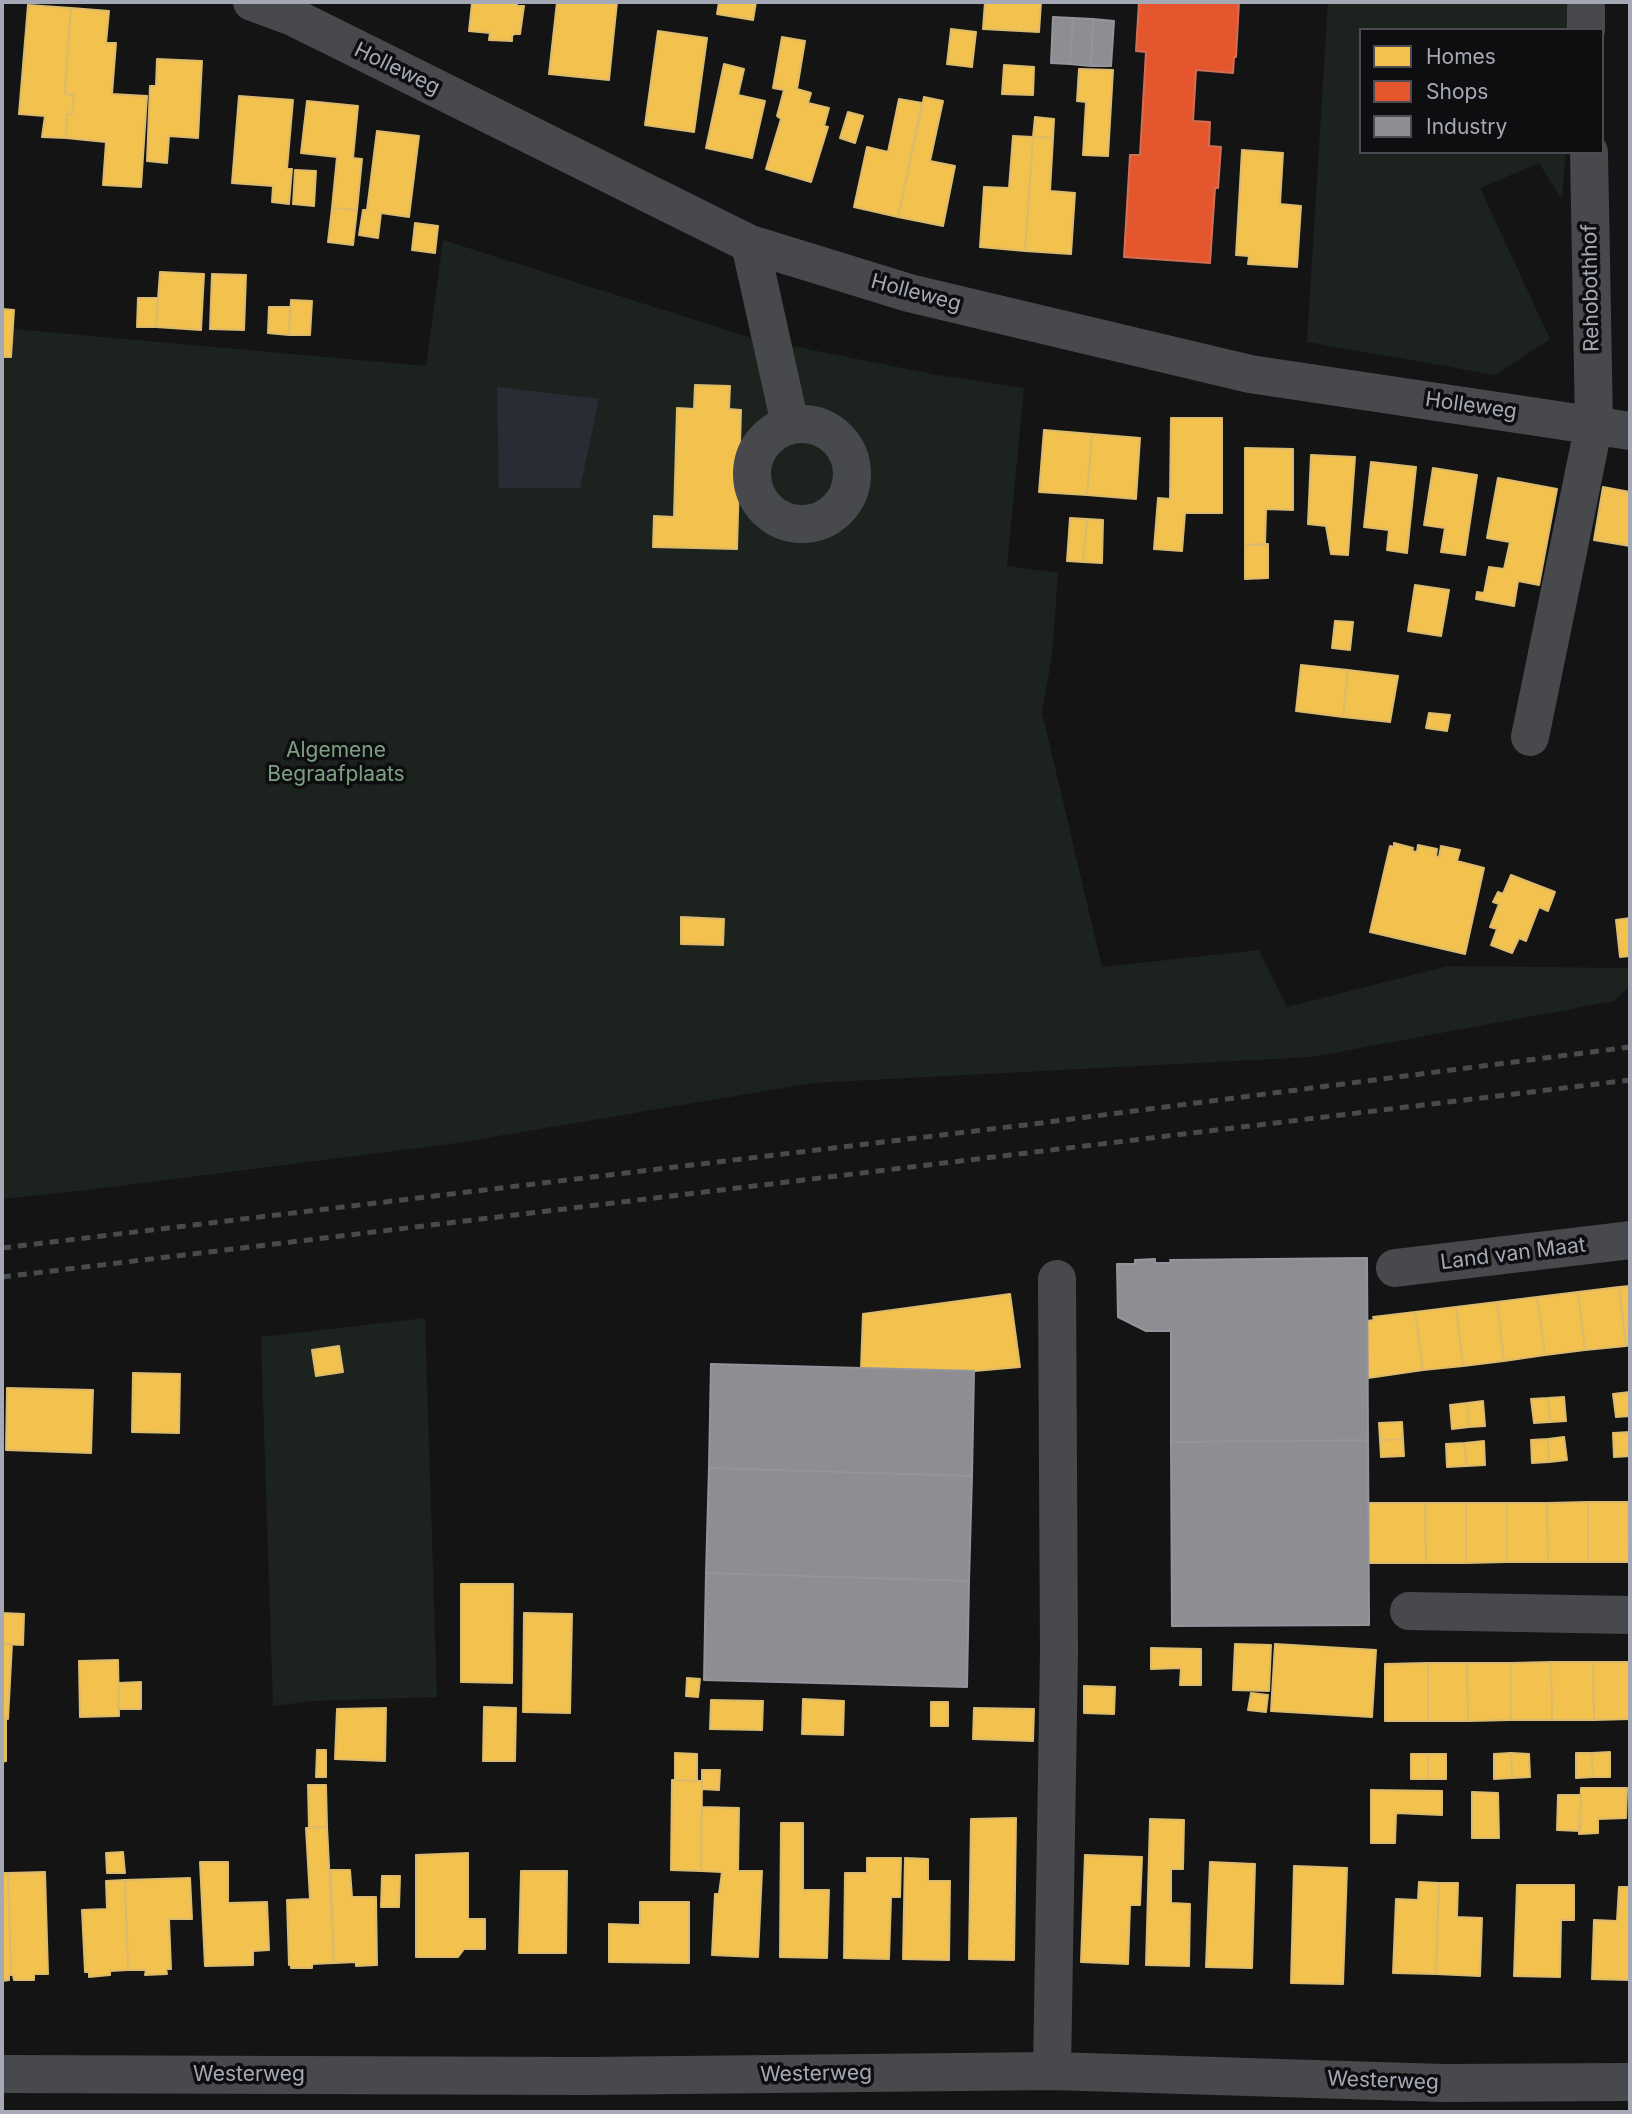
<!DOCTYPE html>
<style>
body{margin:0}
#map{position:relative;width:1632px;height:2114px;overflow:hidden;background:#141414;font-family:Inter,sans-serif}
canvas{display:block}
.frame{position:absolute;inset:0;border:4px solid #a5a8b5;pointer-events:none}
.legend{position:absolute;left:1359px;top:28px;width:245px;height:126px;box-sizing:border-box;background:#0e0e10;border:2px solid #4a4c52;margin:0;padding:9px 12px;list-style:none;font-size:21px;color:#a5a8b5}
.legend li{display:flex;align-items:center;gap:14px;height:35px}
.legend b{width:35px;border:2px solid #4a4c52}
</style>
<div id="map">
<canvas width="1632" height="2114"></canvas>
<div class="frame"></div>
<ul class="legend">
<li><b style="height:19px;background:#f2c14e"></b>Homes</li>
<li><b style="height:19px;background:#e4572e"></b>Shops</li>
<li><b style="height:19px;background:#8d8d92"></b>Industry</li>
</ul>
</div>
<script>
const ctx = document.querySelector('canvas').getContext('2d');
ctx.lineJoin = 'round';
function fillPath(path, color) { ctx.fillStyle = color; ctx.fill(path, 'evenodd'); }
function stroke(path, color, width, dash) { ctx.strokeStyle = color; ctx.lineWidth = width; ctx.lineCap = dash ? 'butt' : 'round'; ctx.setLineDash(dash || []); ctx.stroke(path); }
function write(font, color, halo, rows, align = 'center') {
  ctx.font = font + ' Inter,sans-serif'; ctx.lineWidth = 7; ctx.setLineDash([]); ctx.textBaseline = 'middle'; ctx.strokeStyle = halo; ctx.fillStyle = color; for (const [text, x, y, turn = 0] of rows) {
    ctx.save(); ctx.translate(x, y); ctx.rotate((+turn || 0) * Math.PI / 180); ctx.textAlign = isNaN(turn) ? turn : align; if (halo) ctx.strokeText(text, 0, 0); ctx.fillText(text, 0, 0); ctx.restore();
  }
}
fillPath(new Path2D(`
 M 1328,2 L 1576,2 L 1574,30 L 1361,30 L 1361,152 L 1566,152 L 1562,200 L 1539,163 L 1480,188 L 1550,339 L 1496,375 L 1307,342 Z
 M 443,240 L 752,338 L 937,375 L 1024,388 L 1007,566 L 1058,573 L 1052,656 L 1042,712 L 1102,967 L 1259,950 L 1287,1007 L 1448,966 L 1630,968 L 1630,986 L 1614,1001 L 1311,1057 L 813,1083 L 450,1144 L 87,1190 L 2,1199 L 2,328 L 426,366 Z
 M 425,1318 L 437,1697 L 313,1701 L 273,1706 L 261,1337 Z`), '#1c231e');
fillPath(new Path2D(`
 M 497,387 L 599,399 L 580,488 L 499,488 Z`), '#282d35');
const homes = new Path2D(`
 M 456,2 L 517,2 L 517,6 L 524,6 L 520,34 L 514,34 L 512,36 L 512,41 L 489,40 L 490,33 L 469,31 L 472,3 Z
 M 557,2 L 617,2 L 609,80 L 549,74 Z
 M 719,2 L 756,2 L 753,20 L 717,14 Z
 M 985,2 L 1041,2 L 1039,32 L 983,29 Z
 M 28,5 L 71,8 L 65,86 L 65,94 L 74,95 L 72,114 L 67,114 L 66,138 L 42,137 L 45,116 L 19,114 Z
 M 71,8 L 109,11 L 106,43 L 116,43 L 112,94 L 147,96 L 141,187 L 103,185 L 106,142 L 66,138 L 67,114 L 72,114 L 74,95 L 65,94 L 65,86 Z
 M 951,29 L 976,32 L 972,67 L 947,64 Z
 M 658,31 L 707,38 L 694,132 L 645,125 Z
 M 782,37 L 805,41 L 797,89 L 811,93 L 808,103 L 829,108 L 824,126 L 828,127 L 811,182 L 766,169 L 781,119 L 777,116 L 784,90 L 773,88 Z
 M 157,59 L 202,61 L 198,138 L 169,136 L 167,163 L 147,161 L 150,86 L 156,86 Z
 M 724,64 L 744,69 L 738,95 L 765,101 L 752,158 L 706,148 Z
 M 1004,65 L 1034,67 L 1033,95 L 1002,94 Z
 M 1079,69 L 1113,70 L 1108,156 L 1083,155 L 1086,102 L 1077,101 Z
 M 239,96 L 293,100 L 287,169 L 292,169 L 289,204 L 272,202 L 273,186 L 232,183 Z
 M 924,97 L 943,101 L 930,161 L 955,166 L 943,226 L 898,217 Z
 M 899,99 L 922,103 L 898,217 L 854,207 L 867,147 L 888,152 Z
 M 307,101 L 358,106 L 353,158 L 362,159 L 357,210 L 332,208 L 337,157 L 301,153 Z
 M 848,112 L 863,116 L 855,143 L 840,138 Z
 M 1035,117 L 1054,119 L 1053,138 L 1033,137 Z
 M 377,131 L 419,136 L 409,217 L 381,213 L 378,238 L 359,235 L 363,210 L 367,210 Z
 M 1013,136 L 1033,137 L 1025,251 L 980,247 L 984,187 L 1009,188 Z
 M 1033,137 L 1053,138 L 1050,191 L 1075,193 L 1071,254 L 1025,251 Z
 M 1242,150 L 1283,153 L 1280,204 L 1301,206 L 1297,267 L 1248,264 L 1249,256 L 1236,255 Z
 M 295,170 L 316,171 L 314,206 L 293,204 Z
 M 332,208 L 357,210 L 353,245 L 328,242 Z
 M 415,223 L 438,226 L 435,253 L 412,250 Z
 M 160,272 L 204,274 L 201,330 L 156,327 Z
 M 212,274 L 246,275 L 244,330 L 210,329 Z
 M 138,298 L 158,298 L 156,327 L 137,327 Z
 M 291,300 L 312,301 L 310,335 L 289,335 Z
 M 269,307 L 290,307 L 289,335 L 268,333 Z
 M 2,309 L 14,310 L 11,357 L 2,357 Z
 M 695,385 L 730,386 L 729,409 L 741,410 L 737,549 L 653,547 L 654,516 L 674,517 L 677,408 L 694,409 Z
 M 1171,418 L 1222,418 L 1222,513 L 1185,513 L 1182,551 L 1154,549 L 1158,498 L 1170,499 Z
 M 1044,430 L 1092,434 L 1087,495 L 1039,492 Z
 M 1092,434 L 1140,438 L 1136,499 L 1087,495 Z
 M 1245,448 L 1293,449 L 1293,510 L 1266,509 L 1265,545 L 1245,545 Z
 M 1311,455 L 1355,457 L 1348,555 L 1331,554 L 1326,526 L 1308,524 Z
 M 1371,462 L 1416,467 L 1407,553 L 1387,550 L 1389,530 L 1364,527 Z
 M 1433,468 L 1477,475 L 1465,555 L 1441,552 L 1445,528 L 1424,525 Z
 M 1498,478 L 1557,489 L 1539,585 L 1518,581 L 1514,606 L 1476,599 L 1477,592 L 1484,593 L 1489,567 L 1504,569 L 1510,542 L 1487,538 Z
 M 1603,487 L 1630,492 L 1630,546 L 1594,540 Z
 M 1070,518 L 1087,519 L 1083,562 L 1067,561 Z
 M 1087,519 L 1103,520 L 1102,563 L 1083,562 Z
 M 1268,544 L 1268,578 L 1245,579 L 1245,545 Z
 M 1415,585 L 1449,590 L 1441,636 L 1408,631 Z
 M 1335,621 L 1353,622 L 1350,650 L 1332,648 Z
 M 1301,665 L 1348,670 L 1343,717 L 1296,711 Z
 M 1348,670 L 1398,676 L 1390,722 L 1343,717 Z
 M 1429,713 L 1450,715 L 1447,731 L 1426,728 Z
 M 1394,843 L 1413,848 L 1412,851 L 1417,852 L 1418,845 L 1437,849 L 1436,856 L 1439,857 L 1441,846 L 1460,850 L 1457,861 L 1484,868 L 1465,954 L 1370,932 L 1390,846 L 1394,847 Z
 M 1511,875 L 1555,892 L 1548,911 L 1539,907 L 1526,941 L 1519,938 L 1512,953 L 1491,945 L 1497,929 L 1490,927 L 1499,904 L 1493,902 L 1498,892 L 1503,894 Z
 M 681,917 L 724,919 L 723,945 L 681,944 Z
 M 1630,918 L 1630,956 L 1620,957 L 1616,920 Z
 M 1630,1286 L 1630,1345 L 1626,1346 L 1619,1287 Z
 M 1619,1287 L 1626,1346 L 1585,1350 L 1578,1292 Z
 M 1578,1292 L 1585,1350 L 1545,1355 L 1537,1297 Z
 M 1010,1294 L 1020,1367 L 974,1371 L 861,1368 L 863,1314 Z
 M 1537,1297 L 1545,1355 L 1504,1361 L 1497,1302 Z
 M 1497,1302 L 1504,1361 L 1463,1366 L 1456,1307 Z
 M 1456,1307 L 1463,1366 L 1423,1370 L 1415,1312 Z
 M 1415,1312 L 1423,1370 L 1368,1378 L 1367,1321 L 1374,1320 L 1373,1317 Z
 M 339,1346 L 343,1372 L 316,1376 L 312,1350 Z
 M 133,1373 L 180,1374 L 179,1433 L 132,1432 Z
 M 7,1388 L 93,1390 L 91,1453 L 6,1450 Z
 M 1630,1392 L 1630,1416 L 1616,1417 L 1613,1394 Z
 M 1564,1397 L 1566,1421 L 1550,1422 L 1548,1398 Z
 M 1548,1398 L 1550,1422 L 1534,1423 L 1531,1399 Z
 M 1483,1401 L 1485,1426 L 1469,1427 L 1467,1403 Z
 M 1467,1403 L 1469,1427 L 1452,1429 L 1450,1405 Z
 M 1402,1422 L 1403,1439 L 1380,1440 L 1379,1423 Z
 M 1630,1432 L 1630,1456 L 1614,1457 L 1613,1433 Z
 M 1564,1437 L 1567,1460 L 1549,1462 L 1548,1439 Z
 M 1403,1439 L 1404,1456 L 1381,1457 L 1380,1440 Z
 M 1548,1439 L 1549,1462 L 1532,1463 L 1531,1440 Z
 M 1484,1441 L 1485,1465 L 1466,1466 L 1465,1443 Z
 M 1465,1443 L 1466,1466 L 1447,1467 L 1446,1444 Z
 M 1588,1502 L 1628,1502 L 1629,1562 L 1588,1562 Z
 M 1588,1502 L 1588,1562 L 1548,1562 L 1547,1503 Z
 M 1368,1503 L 1425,1503 L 1426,1563 L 1369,1563 Z
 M 1425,1503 L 1466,1503 L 1466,1563 L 1426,1563 Z
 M 1466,1503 L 1507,1503 L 1507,1562 L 1466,1563 Z
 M 1507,1503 L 1547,1503 L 1548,1562 L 1507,1562 Z
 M 461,1584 L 513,1584 L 512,1683 L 461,1682 Z
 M 2,1613 L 24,1614 L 23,1645 L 2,1644 Z
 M 524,1613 L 572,1614 L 570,1713 L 523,1712 Z
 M 2,1644 L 12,1644 L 8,1719 L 2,1718 Z
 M 1235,1644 L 1271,1645 L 1269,1691 L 1233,1690 Z
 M 1275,1644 L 1376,1650 L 1372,1717 L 1271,1711 Z
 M 1151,1648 L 1201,1649 L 1201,1685 L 1180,1685 L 1181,1668 L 1151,1669 Z
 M 118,1660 L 119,1716 L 80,1717 L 79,1661 Z
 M 1551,1662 L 1593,1662 L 1594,1720 L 1552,1720 Z
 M 1551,1662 L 1552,1720 L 1511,1720 L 1511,1663 Z
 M 1593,1662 L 1630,1662 L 1630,1719 L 1594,1720 Z
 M 1428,1663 L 1467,1663 L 1468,1721 L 1428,1721 Z
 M 1428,1663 L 1428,1721 L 1385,1721 L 1385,1664 Z
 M 1467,1663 L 1511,1663 L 1511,1720 L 1468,1721 Z
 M 687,1678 L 700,1679 L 698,1697 L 686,1696 Z
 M 141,1682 L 141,1709 L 118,1709 L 118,1683 Z
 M 1084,1686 L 1115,1687 L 1114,1714 L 1084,1713 Z
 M 1251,1693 L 1268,1695 L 1266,1712 L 1248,1710 Z
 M 803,1699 L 844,1701 L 843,1735 L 802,1734 Z
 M 711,1700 L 763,1701 L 762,1730 L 710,1729 Z
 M 931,1702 L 948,1702 L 948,1726 L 931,1726 Z
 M 484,1707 L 516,1708 L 515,1761 L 483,1761 Z
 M 386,1708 L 385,1761 L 335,1759 L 337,1709 Z
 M 974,1708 L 1034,1709 L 1033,1741 L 973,1739 Z
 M 2,1720 L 6,1720 L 6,1761 L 2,1762 Z
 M 317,1750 L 326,1750 L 326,1777 L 316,1777 Z
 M 1610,1752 L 1610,1777 L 1593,1777 L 1592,1753 Z
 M 675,1753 L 697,1754 L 697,1781 L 675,1780 Z
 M 1511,1753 L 1529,1754 L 1530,1777 L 1512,1778 Z
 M 1511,1753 L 1512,1778 L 1494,1779 L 1494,1754 Z
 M 1576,1753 L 1592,1753 L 1593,1777 L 1576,1778 Z
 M 1411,1754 L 1428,1754 L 1428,1779 L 1411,1779 Z
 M 1428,1754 L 1446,1754 L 1446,1779 L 1428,1779 Z
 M 702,1770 L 720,1770 L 719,1790 L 702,1789 Z
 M 672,1780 L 702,1781 L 701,1871 L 671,1870 Z
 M 308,1785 L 326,1785 L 327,1827 L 309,1828 Z
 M 1581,1788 L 1627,1788 L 1626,1818 L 1598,1819 L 1598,1833 L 1579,1834 Z
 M 1371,1790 L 1442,1791 L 1442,1815 L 1396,1813 L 1395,1843 L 1371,1843 Z
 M 1472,1792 L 1498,1793 L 1499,1838 L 1472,1838 Z
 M 1558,1795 L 1581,1795 L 1580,1831 L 1557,1830 Z
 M 702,1807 L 739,1808 L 738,1871 L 762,1871 L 758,1957 L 712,1955 L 715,1894 L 719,1894 L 722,1872 L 701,1871 Z
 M 1016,1818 L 1014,1960 L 969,1959 L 971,1819 Z
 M 1150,1819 L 1184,1820 L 1183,1869 L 1171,1869 L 1171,1903 L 1190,1904 L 1189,1966 L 1146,1965 Z
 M 781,1823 L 803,1823 L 803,1890 L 829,1890 L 827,1958 L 780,1957 Z
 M 327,1827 L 334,1963 L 312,1964 L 312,1968 L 291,1968 L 291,1965 L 289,1965 L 287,1900 L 310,1899 L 306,1828 Z
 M 123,1852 L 125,1873 L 107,1873 L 106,1853 Z
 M 468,1853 L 468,1919 L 485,1919 L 485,1949 L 464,1949 L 458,1957 L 416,1957 L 416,1855 Z
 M 1085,1855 L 1142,1857 L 1140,1905 L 1130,1905 L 1128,1964 L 1081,1962 Z
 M 867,1858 L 901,1858 L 900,1897 L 891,1897 L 889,1959 L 844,1958 L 845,1873 L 867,1873 Z
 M 905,1858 L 928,1859 L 928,1881 L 950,1881 L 949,1960 L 903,1959 Z
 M 200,1862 L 228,1862 L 228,1903 L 267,1902 L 269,1950 L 253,1951 L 253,1965 L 205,1966 Z
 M 1210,1862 L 1255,1864 L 1252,1968 L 1206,1967 Z
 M 1294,1866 L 1347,1868 L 1343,1984 L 1291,1983 Z
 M 331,1870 L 350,1870 L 352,1897 L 376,1897 L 377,1965 L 356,1966 L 356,1962 L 334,1963 Z
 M 521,1871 L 567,1871 L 566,1953 L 519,1953 Z
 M 45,1872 L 48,1974 L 34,1974 L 34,1980 L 14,1980 L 13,1975 L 11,1975 L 8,1873 Z
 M 2,1873 L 8,1873 L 11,1975 L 9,1975 L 9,1980 L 2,1981 Z
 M 382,1876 L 400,1876 L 399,1907 L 381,1907 Z
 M 190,1878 L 192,1919 L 169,1919 L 171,1969 L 166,1969 L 167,1974 L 145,1975 L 146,1970 L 128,1970 L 125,1880 Z
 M 125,1880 L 128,1970 L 110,1971 L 110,1975 L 89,1977 L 89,1972 L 85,1972 L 82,1910 L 107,1909 L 106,1881 Z
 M 1419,1882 L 1439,1883 L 1436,1974 L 1393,1973 L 1396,1899 L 1418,1900 Z
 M 1439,1883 L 1458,1883 L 1457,1917 L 1482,1918 L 1480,1976 L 1436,1974 Z
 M 1517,1885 L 1574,1885 L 1574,1920 L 1561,1920 L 1560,1977 L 1514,1976 Z
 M 1619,1887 L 1630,1887 L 1630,1980 L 1592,1979 L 1594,1920 L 1617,1921 Z
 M 640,1902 L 689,1902 L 689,1963 L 609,1962 L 609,1924 L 640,1925 Z`);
fillPath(homes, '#f2c14e');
stroke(homes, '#dbba6d', 2);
const shops = new Path2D(`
 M 1139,2 L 1239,2 L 1236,57 L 1234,57 L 1233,73 L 1196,70 L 1193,121 L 1210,122 L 1209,146 L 1221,147 L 1218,188 L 1215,188 L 1210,263 L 1124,257 L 1130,155 L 1140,155 L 1146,52 L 1136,51 Z`);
fillPath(shops, '#e4572e');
stroke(shops, '#d16f56', 2);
const industry = new Path2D(`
 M 1053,17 L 1073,18 L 1070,64 L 1051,63 Z
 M 1073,18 L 1093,19 L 1091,66 L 1070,64 Z
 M 1093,19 L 1114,21 L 1111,66 L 1091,66 Z
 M 1367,1258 L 1368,1440 L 1171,1442 L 1171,1331 L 1146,1331 L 1118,1317 L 1117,1264 L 1135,1264 L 1135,1260 L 1155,1259 L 1155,1263 L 1171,1263 L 1170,1260 Z
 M 711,1364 L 974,1371 L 972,1476 L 709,1468 Z
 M 1368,1440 L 1369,1625 L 1172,1626 L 1171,1442 Z
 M 709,1468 L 972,1476 L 969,1581 L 706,1573 Z
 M 706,1573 L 969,1581 L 967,1687 L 704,1680 Z`);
fillPath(industry, '#8d8d92');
stroke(industry, '#94959c', 2);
stroke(new Path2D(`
 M 252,2 L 293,17 L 750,244 L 909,293 L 1250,374 L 1630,431
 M 1586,8 L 1586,30
 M 750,244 L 790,424
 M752 474a50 50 0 1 1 100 0a50 50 0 1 1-100 0Z
 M 1530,737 L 1594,424 L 1589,152
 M 1395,1268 L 1630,1240
 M 1409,1611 L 1630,1615
 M 1052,2071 L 1059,1654 L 1057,1279
 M 2,2074 L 587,2076 L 1052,2071 L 1444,2083 L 1630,2082`), '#48494d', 38);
stroke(new Path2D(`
 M 2,1248 L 1033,1124 L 1630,1047
 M 2,1277 L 1630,1080`), '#484a4c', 5, [9, 7]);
write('21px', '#a5a8b5', '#0e0e10', [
 ["Holleweg",397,69,26],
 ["Rehobothhof",1591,288,-91],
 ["Holleweg",916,293,15],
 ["Holleweg",1471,406,8],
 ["Land van Maat",1513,1254,-7],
 ["Westerweg",816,2074,-1],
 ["Westerweg",249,2075],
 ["Westerweg",1383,2081,2]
]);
write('21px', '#7ca082', '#0e0e10', [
 ["Algemene",336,751],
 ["Begraafplaats",336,775]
]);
</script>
